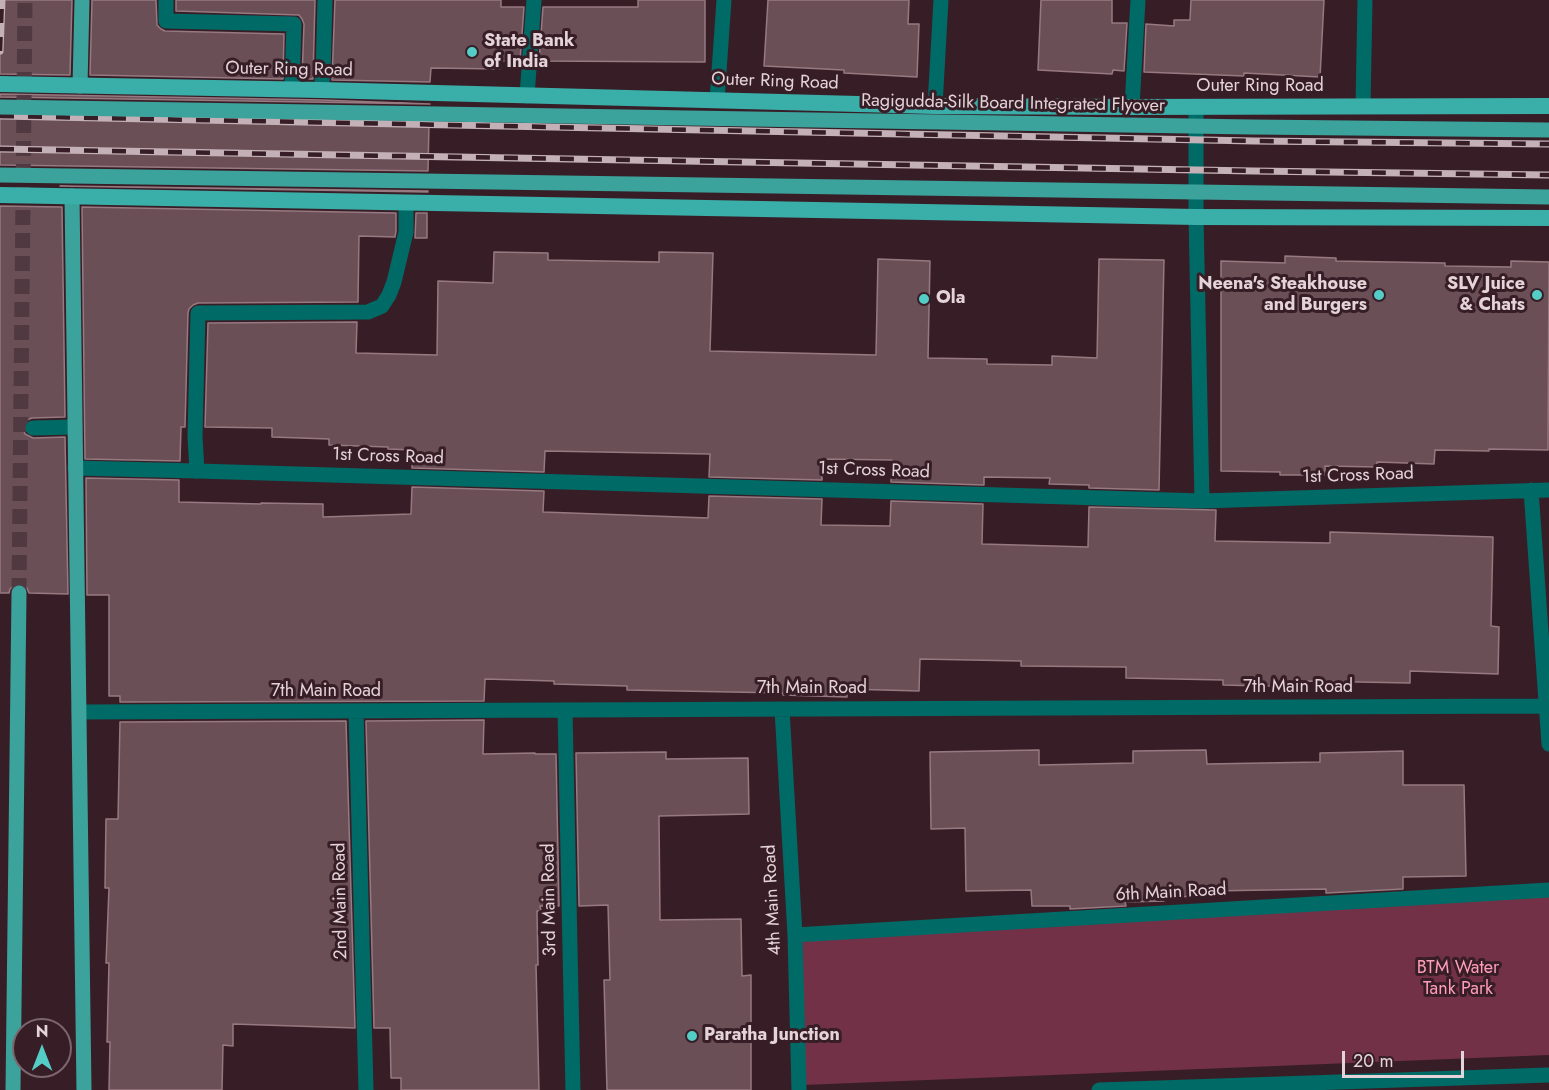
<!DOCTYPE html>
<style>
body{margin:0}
#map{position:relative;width:1549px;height:1090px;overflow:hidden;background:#371e26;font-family:Jost,sans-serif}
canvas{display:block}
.north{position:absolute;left:12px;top:1018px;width:60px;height:60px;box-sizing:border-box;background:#371e26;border:2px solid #7c666d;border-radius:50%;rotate:0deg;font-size:16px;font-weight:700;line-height:24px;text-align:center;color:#e4d3d8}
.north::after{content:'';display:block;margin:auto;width:21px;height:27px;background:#54cdc7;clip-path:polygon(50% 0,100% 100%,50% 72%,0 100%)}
.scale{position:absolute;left:1342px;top:1051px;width:122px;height:27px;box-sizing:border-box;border:3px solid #e4d3d8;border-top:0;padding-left:8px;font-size:18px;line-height:21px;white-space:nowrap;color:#e4d3d8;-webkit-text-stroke:4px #371e26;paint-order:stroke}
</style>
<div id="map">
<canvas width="1549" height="1090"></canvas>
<div class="north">N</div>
<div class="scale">20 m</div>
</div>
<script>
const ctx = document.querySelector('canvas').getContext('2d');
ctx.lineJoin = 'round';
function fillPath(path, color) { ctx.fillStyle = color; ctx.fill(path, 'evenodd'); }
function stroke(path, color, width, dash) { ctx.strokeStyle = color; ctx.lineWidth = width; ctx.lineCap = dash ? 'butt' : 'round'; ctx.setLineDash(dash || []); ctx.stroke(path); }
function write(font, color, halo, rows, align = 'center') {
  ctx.font = font + ' Jost,sans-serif'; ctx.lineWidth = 6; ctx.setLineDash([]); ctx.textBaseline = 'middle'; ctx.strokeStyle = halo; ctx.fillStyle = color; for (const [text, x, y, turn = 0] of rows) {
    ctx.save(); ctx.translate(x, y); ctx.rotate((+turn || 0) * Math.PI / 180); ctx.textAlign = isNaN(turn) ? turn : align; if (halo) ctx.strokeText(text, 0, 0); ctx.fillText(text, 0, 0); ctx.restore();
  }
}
fillPath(new Path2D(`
 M 1549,896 L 1549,1055 L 803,1085 L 800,937 Z`), '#723147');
const building = new Path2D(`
 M 0,0 L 72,0 L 70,75 L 0,74 Z
 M 92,0 L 156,0 L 157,25 L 161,29 L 165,31 L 284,34 L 283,79 L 90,75 Z
 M 176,0 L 315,0 L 313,79 L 302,79 L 304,24 L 302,19 L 299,15 L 176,11 Z
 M 335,0 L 501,0 L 501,7 L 524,7 L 520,61 L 500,61 L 500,69 L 431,68 L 430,82 L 332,80 Z
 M 638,0 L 705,0 L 705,62 L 539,61 L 543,7 L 638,7 Z
 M 768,0 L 909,0 L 908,24 L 919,24 L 917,77 L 844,73 L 844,70 L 764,66 Z
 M 1041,0 L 1112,0 L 1112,23 L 1127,23 L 1124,71 L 1113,70 L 1112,74 L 1038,70 Z
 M 1191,0 L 1324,0 L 1320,77 L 1244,73 L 1244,76 L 1144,72 L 1146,24 L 1174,26 L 1174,20 L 1190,20 Z
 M 0,94 L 321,100 L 430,104 L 0,97 Z
 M 0,117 L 429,124 L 428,171 L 0,165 Z
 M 60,186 L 428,191 L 428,192 Z
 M 0,206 L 62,207 L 65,417 L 32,418 L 27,420 L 23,428 L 25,434 L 33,438 L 65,437 L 68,594 L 29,593 L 27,588 L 20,583 L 14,585 L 10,589 L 9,593 L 0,593 Z
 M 82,207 L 396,213 L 396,231 L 395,237 L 359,236 L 358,302 L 198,303 L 193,305 L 189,309 L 188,313 L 185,427 L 181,427 L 180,461 L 85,459 Z
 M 416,213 L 427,213 L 427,238 L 415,238 Z
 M 494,252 L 548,253 L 548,260 L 659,262 L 659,252 L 713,253 L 710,351 L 876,355 L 878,259 L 930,261 L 928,358 L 987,359 L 987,364 L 1052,365 L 1052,356 L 1097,358 L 1099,259 L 1164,260 L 1159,490 L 1089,488 L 1089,485 L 1049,484 L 1050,478 L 984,477 L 984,485 L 891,482 L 892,460 L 822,459 L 822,480 L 709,477 L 710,454 L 545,451 L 544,472 L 412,468 L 412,450 L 388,449 L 388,447 L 329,445 L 329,439 L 272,437 L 272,428 L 205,427 L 208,323 L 357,322 L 356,353 L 437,355 L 438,281 L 493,283 Z
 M 1285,256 L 1336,258 L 1336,261 L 1445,263 L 1445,266 L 1511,267 L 1511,261 L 1549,262 L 1548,450 L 1489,449 L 1489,451 L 1435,450 L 1434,464 L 1377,462 L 1377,467 L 1325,466 L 1325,475 L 1280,475 L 1280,472 L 1221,471 L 1221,261 L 1285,263 Z
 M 86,478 L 179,480 L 179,502 L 261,504 L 261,503 L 323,504 L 323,517 L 411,514 L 412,487 L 544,491 L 543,512 L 708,518 L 709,496 L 822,499 L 821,525 L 890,526 L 891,501 L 983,504 L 982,544 L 1088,547 L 1089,507 L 1216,510 L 1215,541 L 1330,543 L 1330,532 L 1493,537 L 1491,626 L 1499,627 L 1498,674 L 1410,671 L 1410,683 L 1307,681 L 1307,686 L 1260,686 L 1223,685 L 1223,680 L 1126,678 L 1126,667 L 1021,666 L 1021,661 L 920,659 L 919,691 L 847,689 L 847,697 L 783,695 L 783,693 L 627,690 L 627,686 L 554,684 L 554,681 L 485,679 L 484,701 L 120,702 L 120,696 L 109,696 L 109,595 L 87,595 Z
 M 484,720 L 483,754 L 535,753 L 535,754 L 556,754 L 559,906 L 540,906 L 541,911 L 537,911 L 538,965 L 536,965 L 539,1090 L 401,1090 L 401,1078 L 391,1078 L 390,1028 L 374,1028 L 366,721 Z
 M 346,721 L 355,1028 L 233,1024 L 233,1046 L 223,1045 L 222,1090 L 109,1090 L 110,1042 L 107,1042 L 109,963 L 106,963 L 109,888 L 105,888 L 106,819 L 118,819 L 120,722 Z
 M 1039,750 L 1039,765 L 1133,763 L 1133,751 L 1206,750 L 1207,764 L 1320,762 L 1320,753 L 1403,751 L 1403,785 L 1464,785 L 1466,876 L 1403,877 L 1403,889 L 1326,893 L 1326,889 L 1210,891 L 1210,896 L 1164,897 L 1164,901 L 1125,902 L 1126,906 L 1070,909 L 1070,906 L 1032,906 L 1031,890 L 966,891 L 965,828 L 931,829 L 930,752 Z
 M 666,752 L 666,759 L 748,758 L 749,814 L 659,816 L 660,920 L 741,919 L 742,976 L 751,975 L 751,1090 L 607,1090 L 604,980 L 610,980 L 608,905 L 579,906 L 576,753 Z`);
fillPath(building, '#6b4f57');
stroke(building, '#977981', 1.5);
stroke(new Path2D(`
 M 19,593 L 25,0`), '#513941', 15, [15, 8]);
stroke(new Path2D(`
 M 166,0 L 166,21 L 294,24 L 292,89
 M 33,428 L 75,427
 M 75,468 L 197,471 L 195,436 L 198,313 L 368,312 L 382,306 L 389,295 L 394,282 L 406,232 L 406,203`), '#006a66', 15);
stroke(new Path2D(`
 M 321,90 L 323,74 L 325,0
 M 527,96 L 534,0
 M 717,100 L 724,0
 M 935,106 L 941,0
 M 1363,106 L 1365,0
 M 1132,107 L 1138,0
 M 1196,107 L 1196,217 L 1202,501
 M 197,471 L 1202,501 L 1549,490
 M 1531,490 L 1549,744
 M 782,709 L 795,935 L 799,1090
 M 565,710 L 573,1090
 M 356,711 L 366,1090
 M 79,712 L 1546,706
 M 795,935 L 1549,890
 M 1099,1090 L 1549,1075`), '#006a66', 15);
stroke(new Path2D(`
 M 80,86 L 82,0
 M 72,196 L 84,1090
 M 13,1090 L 19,593`), '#3ba29c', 15);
stroke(new Path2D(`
 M 0,84 L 321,90 L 935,106 L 1132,107 L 1549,106
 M 0,195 L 1196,217 L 1549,218`), '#3aaea8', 16);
const rail = new Path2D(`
 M 0,51 L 2,0
 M 0,116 L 1254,141 L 1549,144
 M 0,149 L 1254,171 L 1549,175`);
stroke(rail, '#c4b1b7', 7);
stroke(rail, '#371e26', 4.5, [14]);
stroke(new Path2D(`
 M 0,107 L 1252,127 L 1549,130
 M 0,175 L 1549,197`), '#3ba29c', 15);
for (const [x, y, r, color] of [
 [472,52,6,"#54cdc7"],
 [1379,295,6,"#54cdc7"],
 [1537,295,6,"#54cdc7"],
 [924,299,6,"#54cdc7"],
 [692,1036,6,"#54cdc7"]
]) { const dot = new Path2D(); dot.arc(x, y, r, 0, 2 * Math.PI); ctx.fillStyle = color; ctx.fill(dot); stroke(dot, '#371e26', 2); }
write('bold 18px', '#e4d3d8', '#371e26', [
 ["State Bank",484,42],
 ["of India",484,63],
 ["Neena's Steakhouse",1367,285,"right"],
 ["and Burgers",1367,306,"right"],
 ["SLV Juice",1525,285,"right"],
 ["& Chats",1525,306,"right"],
 ["Ola",936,299],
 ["Paratha Junction",704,1036]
], 'left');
write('18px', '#e4d3d8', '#371e26', [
 ["Outer Ring Road",289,70,1],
 ["Outer Ring Road",775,82,2],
 ["Outer Ring Road",1260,87],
 ["Ragigudda-Silk Board Integrated Flyover",1013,104,1],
 ["1st Cross Road",388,457,2],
 ["1st Cross Road",874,471,2],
 ["1st Cross Road",1358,476,-2],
 ["7th Main Road",1298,688],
 ["7th Main Road",812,689],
 ["7th Main Road",326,692],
 ["6th Main Road",1171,893,-3],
 ["3rd Main Road",550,900,-91],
 ["4th Main Road",773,900,-93],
 ["2nd Main Road",341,901,-91]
]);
write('18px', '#ff9cba', '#371e26', [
 ["BTM Water",1458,969],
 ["Tank Park",1458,990]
]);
</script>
